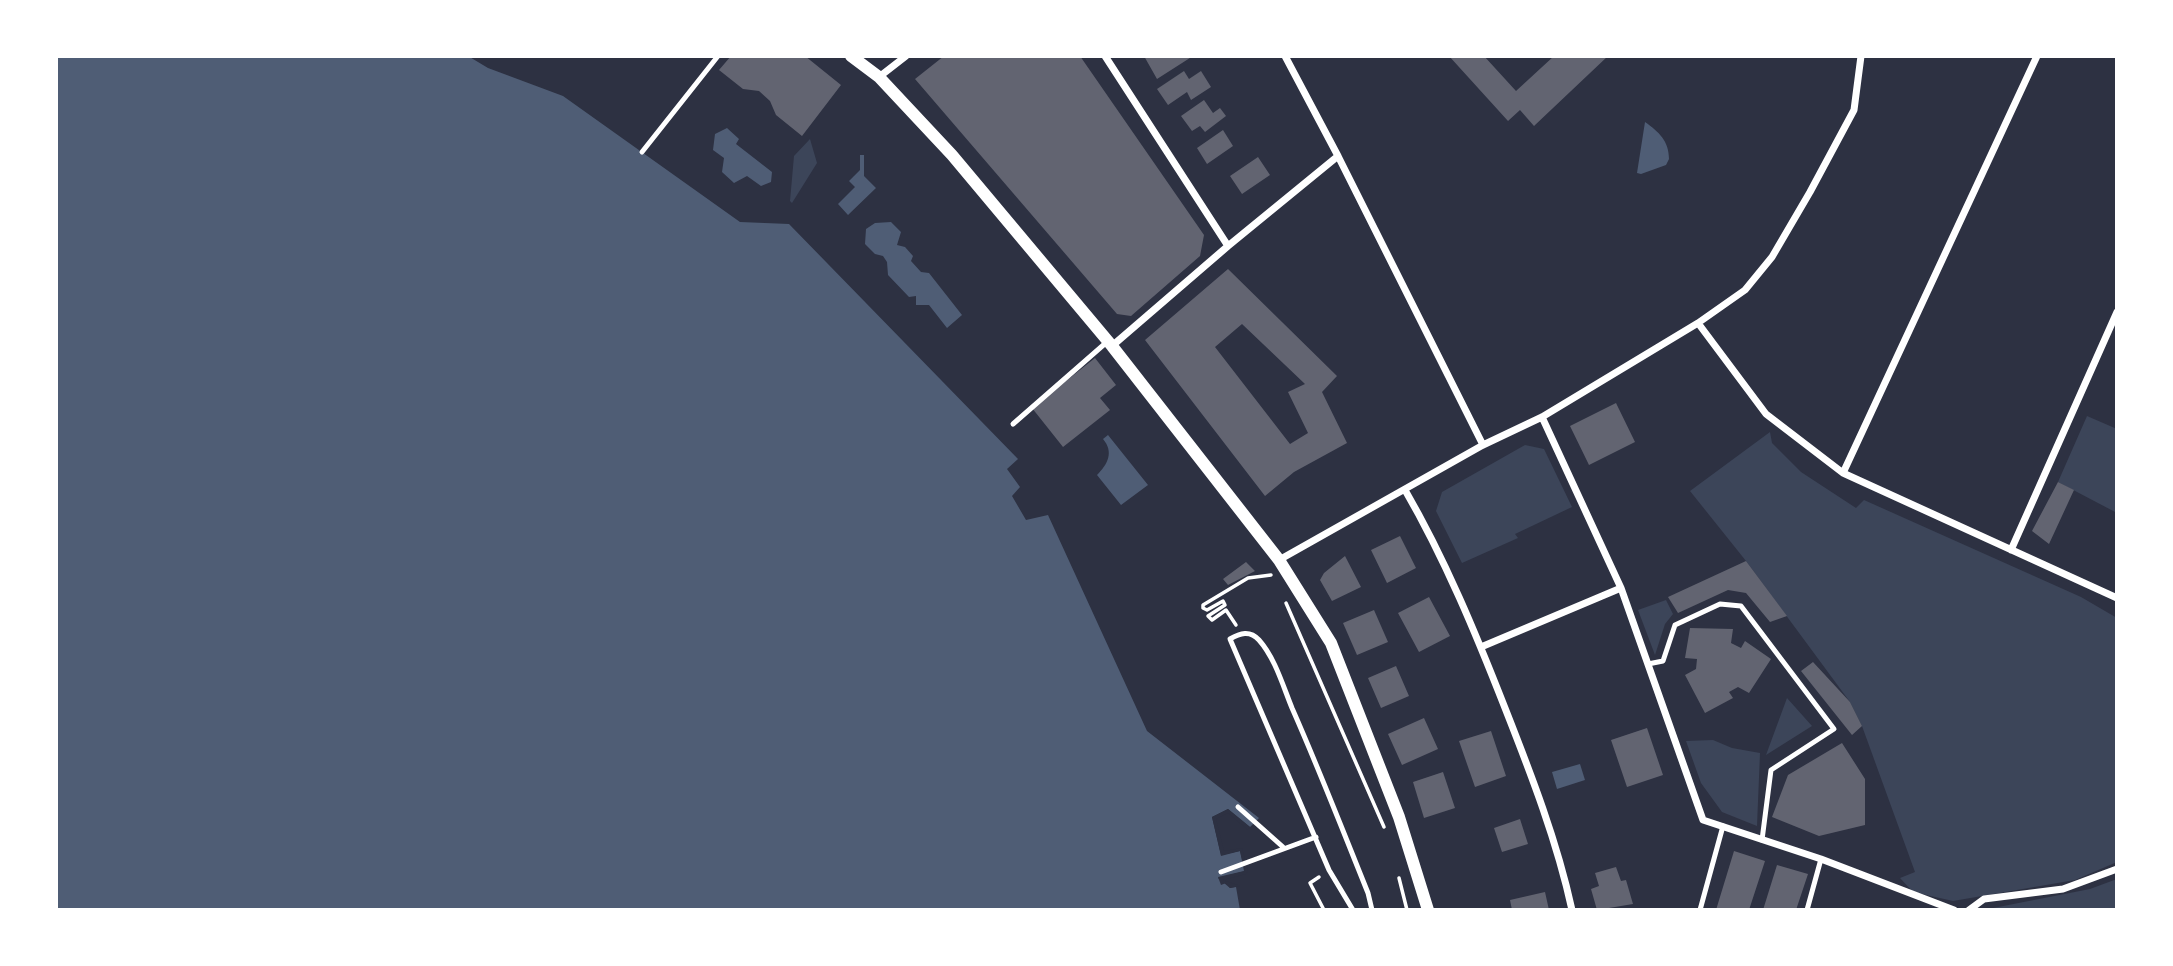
<!DOCTYPE html>
<style>
body{margin:0}
#map{position:relative;width:2173px;height:966px;overflow:hidden;background:#2d3142;font-family:"Fira Sans Condensed",sans-serif}
canvas{display:block}
.frame{position:absolute;inset:0;border:58px solid #fff;pointer-events:none}
</style>
<div id="map">
<canvas width="2173" height="966"></canvas>
<div class="frame"></div>
</div>
<script>
const ctx = document.querySelector('canvas').getContext('2d');
ctx.lineJoin = 'round';
function fillPath(path, color) { ctx.fillStyle = color; ctx.fill(path, 'evenodd'); }
function stroke(path, color, width, dash) { ctx.strokeStyle = color; ctx.lineWidth = width; ctx.lineCap = dash ? 'butt' : 'round'; ctx.setLineDash(dash || []); ctx.stroke(path); }
fillPath(new Path2D(`
 M 810,139 L 817,163 L 792,203 L 790,201 L 794,156 Z
 M 2087,416 L 2117,429 L 2117,513 L 2058,482 Z
 M 1770,432 L 1772,443 L 1801,472 L 1856,508 L 1864,500 L 2081,597 L 2117,618 L 2117,862 L 2075,880 L 1953,901 L 1913,892 L 1900,878 L 1915,872 L 1862,726 L 1850,702 L 1746,561 L 1690,491 Z
 M 1525,445 L 1544,449 L 1572,507 L 1515,534 L 1518,538 L 1462,563 L 1436,511 L 1442,492 Z
 M 1666,600 L 1673,614 L 1665,624 L 1655,655 L 1638,610 Z
 M 1787,698 L 1812,726 L 1766,755 Z
 M 1713,740 L 1732,748 L 1760,753 L 1757,826 L 1722,812 L 1701,783 L 1686,741 Z
 M 2117,879 L 2117,910 L 1983,910 L 2090,889 Z`), '#3c4559');
fillPath(new Path2D(`
 M 56,56 L 468,56 L 488,68 L 563,96 L 740,222 L 789,224 L 1018,459 L 1007,469 L 1020,487 L 1012,496 L 1026,520 L 1048,515 L 1147,731 L 1259,818 L 1250,827 L 1228,809 L 1212,817 L 1221,855 L 1240,851 L 1245,871 L 1218,878 L 1230,888 L 1236,887 L 1240,910 L 56,910 Z
 M 1645,122 C 1659,132 1669,141 1669,159 L 1666,165 L 1641,174 L 1637,173 Z
 M 727,128 L 739,139 L 736,144 L 772,172 L 771,182 L 761,186 L 747,176 L 734,183 L 722,172 L 724,158 L 713,150 L 715,134 Z
 M 860,155 L 864,155 L 864,176 L 876,188 L 848,215 L 838,204 L 855,187 L 849,181 L 860,170 Z
 M 891,222 L 901,232 L 897,245 L 905,247 L 913,256 L 911,261 L 921,272 L 929,273 L 962,315 L 947,328 L 929,305 L 916,305 L 916,296 L 909,297 L 888,275 L 887,262 L 883,256 L 875,254 L 865,244 L 866,229 L 875,223 Z
 M 1108,435 L 1148,485 L 1121,505 L 1097,475 C 1108,464 1114,452 1103,439 Z
 M 1580,764 L 1585,780 L 1557,789 L 1552,772 Z`), '#4f5d75');
fillPath(new Path2D(`
 M 1228,809 L 1250,827 L 1248,830 L 1228,813 L 1216,819 L 1224,851 L 1242,848 L 1248,871 L 1246,874 L 1223,880 L 1240,886 L 1230,888 L 1226,883 L 1221,885 L 1218,877 L 1244,871 L 1240,851 L 1221,856 L 1212,817 Z`), '#2d3142');
fillPath(new Path2D(`
 M 731,56 L 805,56 L 841,85 L 802,136 L 776,115 L 770,101 L 759,91 L 743,89 L 719,70 Z
 M 944,56 L 1080,56 L 1204,235 L 1200,256 L 1131,316 L 1117,314 L 915,79 Z
 M 1144,56 L 1193,56 L 1157,79 Z
 M 1449,56 L 1484,56 L 1516,91 L 1554,56 L 1608,56 L 1534,126 L 1520,110 L 1508,121 Z
 M 1184,71 L 1189,79 L 1201,71 L 1211,87 L 1191,100 L 1187,92 L 1168,105 L 1157,89 Z
 M 1204,100 L 1213,113 L 1220,108 L 1226,116 L 1205,132 L 1200,126 L 1192,131 L 1181,116 Z
 M 1223,130 L 1233,146 L 1207,164 L 1197,148 Z
 M 1258,157 L 1270,175 L 1242,194 L 1230,176 Z
 M 1228,269 L 1337,376 L 1322,392 L 1347,443 L 1294,472 L 1265,496 L 1145,340 ZM 1242,324 L 1305,384 L 1288,392 L 1308,433 L 1290,444 L 1215,347 Z
 M 1095,358 L 1116,385 L 1100,398 L 1110,410 L 1063,447 L 1032,408 Z
 M 1616,403 L 1635,442 L 1589,465 L 1570,426 Z
 M 2058,482 L 2074,490 L 2049,544 L 2032,531 Z
 M 1400,536 L 1416,568 L 1387,583 L 1371,550 Z
 M 1345,556 L 1361,587 L 1332,601 L 1320,580 L 1324,573 Z
 M 1746,561 L 1787,616 L 1770,622 L 1746,593 L 1728,590 L 1678,613 L 1668,597 Z
 M 1246,562 L 1255,571 L 1228,585 L 1223,579 Z
 M 1429,597 L 1450,636 L 1419,652 L 1398,613 Z
 M 1374,610 L 1388,642 L 1357,655 L 1343,623 Z
 M 1690,628 L 1733,629 L 1731,643 L 1741,648 L 1745,641 L 1771,659 L 1749,693 L 1738,687 L 1729,692 L 1733,698 L 1705,713 L 1685,675 L 1696,669 L 1697,659 L 1685,658 Z
 M 1813,662 L 1850,702 L 1862,726 L 1852,735 L 1801,671 Z
 M 1396,666 L 1409,696 L 1381,708 L 1368,678 Z
 M 1424,718 L 1438,749 L 1402,765 L 1388,734 Z
 M 1647,728 L 1663,775 L 1627,787 L 1611,740 Z
 M 1491,731 L 1506,776 L 1475,787 L 1459,741 Z
 M 1842,743 L 1865,779 L 1865,825 L 1819,836 L 1772,817 L 1788,775 Z
 M 1443,772 L 1455,808 L 1424,818 L 1413,782 Z
 M 1520,819 L 1528,844 L 1502,852 L 1494,828 Z
 M 1734,851 L 1765,861 L 1749,910 L 1716,910 Z
 M 1777,865 L 1808,874 L 1796,910 L 1763,910 Z
 M 1616,867 L 1621,881 L 1626,880 L 1633,904 L 1597,910 L 1591,889 L 1599,886 L 1595,873 Z
 M 1545,892 L 1549,910 L 1512,910 L 1510,900 Z`), '#626471');
stroke(new Path2D(`
 M 1286,603 L 1384,827
 M 1236,625 L 1226,610 L 1212,620 L 1208,616 L 1225,605 L 1223,601 L 1207,610 L 1203,608 L 1203,605 L 1248,578 L 1271,575
 M 1319,877 L 1310,883 L 1324,910
 M 1399,878 L 1407,910`), '#fff', 3.5);
stroke(new Path2D(`
 M 642,152 L 718,56
 M 1013,424 L 1108,341
 M 1648,664 L 1663,661 L 1675,625 L 1720,604 L 1741,606 L 1834,729 L 1771,770 L 1762,840
 M 1238,807 L 1283,847
 M 1221,872 L 1316,837
 M 1353,910 L 1329,870 L 1230,639 C 1240,633 1250,630 1259,640 C 1275,658 1283,686 1292,708 C 1319,769 1343,831 1368,893 L 1372,910
 M 1700,910 L 1723,826
 M 1807,910 L 1821,859`), '#fff', 5);
stroke(new Path2D(`
 M 1105,56 L 1228,246
 M 1285,56 L 1338,156 L 1483,445
 M 879,77 L 906,56
 M 1698,323 L 1766,414 L 1843,473 L 2117,598
 M 1112,346 L 1228,246 L 1338,156
 M 1542,417 L 1621,588 L 1703,820 L 1821,859 L 1954,910
 M 1843,473 L 2037,56
 M 1405,490 C 1445,559 1476,634 1505,708 C 1531,774 1557,841 1572,910
 M 2011,550 L 2117,312
 M 1279,560 L 1483,445 L 1542,417 L 1698,323 L 1745,290 L 1772,257 L 1810,192 L 1854,110 L 1861,56
 M 1481,647 L 1621,588
 M 1969,910 L 1984,899 L 2063,889 L 2117,869`), '#fff', 7);
stroke(new Path2D(`
 M 851,56 L 879,77 L 952,155 L 1112,346 L 1279,560 L 1331,643 L 1399,817 L 1428,910`), '#fff', 12);
</script>
